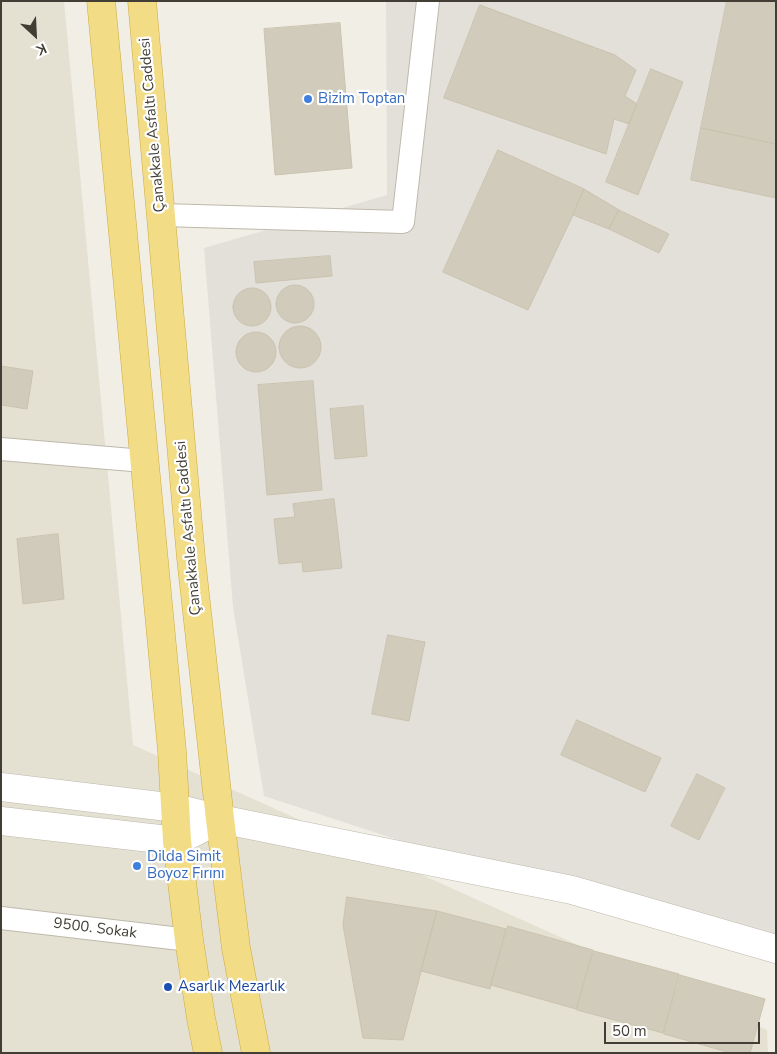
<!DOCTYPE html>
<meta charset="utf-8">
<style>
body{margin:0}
#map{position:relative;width:777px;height:1054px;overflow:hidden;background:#f1eee5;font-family:"Nunito Sans",sans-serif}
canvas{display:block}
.frame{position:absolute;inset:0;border:2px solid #423e35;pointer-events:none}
.north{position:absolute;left:10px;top:10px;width:50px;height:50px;-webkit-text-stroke:4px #fff;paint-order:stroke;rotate:155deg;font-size:14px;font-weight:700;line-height:20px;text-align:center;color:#423e35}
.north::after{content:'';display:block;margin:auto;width:18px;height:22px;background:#423e35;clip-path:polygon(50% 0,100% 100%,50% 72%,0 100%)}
.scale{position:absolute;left:604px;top:1022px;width:156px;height:22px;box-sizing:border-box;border:2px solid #423e35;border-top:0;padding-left:6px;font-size:15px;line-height:18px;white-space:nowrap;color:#423e35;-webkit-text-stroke:4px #fff;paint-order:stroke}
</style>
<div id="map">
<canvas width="777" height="1054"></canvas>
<div class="frame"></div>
<div class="north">K</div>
<div class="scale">50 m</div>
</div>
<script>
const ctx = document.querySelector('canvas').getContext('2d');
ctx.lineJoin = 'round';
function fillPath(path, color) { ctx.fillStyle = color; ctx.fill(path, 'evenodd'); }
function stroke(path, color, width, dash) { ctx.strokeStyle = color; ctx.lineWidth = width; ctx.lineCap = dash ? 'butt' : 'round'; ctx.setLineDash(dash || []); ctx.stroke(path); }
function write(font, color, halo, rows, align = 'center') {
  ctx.font = font + ' "Nunito Sans",sans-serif'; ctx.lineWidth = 4.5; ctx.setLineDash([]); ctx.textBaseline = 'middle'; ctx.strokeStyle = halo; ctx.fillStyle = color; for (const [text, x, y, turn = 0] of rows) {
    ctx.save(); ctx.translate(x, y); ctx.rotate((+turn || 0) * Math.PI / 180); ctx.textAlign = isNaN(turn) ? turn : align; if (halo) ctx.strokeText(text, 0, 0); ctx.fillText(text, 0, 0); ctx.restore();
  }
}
fillPath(new Path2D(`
 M 1,1 L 64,1 L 133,745 L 767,1030 L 768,1053 L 1,1053 Z`), '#e4e1d3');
fillPath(new Path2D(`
 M 386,1 L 776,1 L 776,964 L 264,796 L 233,607 L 204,248 L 387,195 Z`), '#e3e0da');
const building = new Path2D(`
 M 727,1 L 776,1 L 776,144 L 701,128 Z
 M 480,5 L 615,55 L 636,70 L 625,96 L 637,104 L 629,124 L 614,119 L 606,154 L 444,98 Z
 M 340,23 L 352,168 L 275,175 L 264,29 Z
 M 651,69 L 683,82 L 638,195 L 606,182 Z
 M 701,128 L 776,144 L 776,198 L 691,180 Z
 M 498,150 L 584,189 L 573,215 L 528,310 L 443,272 Z
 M 584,189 L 619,210 L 609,229 L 573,215 Z
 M 619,210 L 669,234 L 659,253 L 609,229 Z
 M 330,256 L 332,276 L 256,283 L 254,262 Z
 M276 304a19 19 0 1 1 38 0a19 19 0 1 1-38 0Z
 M233 307a19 19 0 1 1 38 0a19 19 0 1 1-38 0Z
 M279 347a21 21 0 1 1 42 0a21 21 0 1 1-42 0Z
 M236 352a20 20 0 1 1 40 0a20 20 0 1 1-40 0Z
 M 1,366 L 33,371 L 27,409 L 1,405 Z
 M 313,381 L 322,490 L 267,495 L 258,385 Z
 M 363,406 L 367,456 L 335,459 L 330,409 Z
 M 334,499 L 342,568 L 303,572 L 302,562 L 279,564 L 274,519 L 295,517 L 293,504 Z
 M 58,534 L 64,599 L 23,604 L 17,539 Z
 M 388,635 L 425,642 L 409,721 L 372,714 Z
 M 577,720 L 661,758 L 645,792 L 561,755 Z
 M 697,774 L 725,788 L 699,840 L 671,826 Z
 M 347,897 L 437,911 L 403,1040 L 363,1038 L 343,925 Z
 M 437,911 L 506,929 L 490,989 L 421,971 Z
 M 508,926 L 593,950 L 576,1009 L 491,985 Z
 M 594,951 L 679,974 L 663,1033 L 577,1010 Z
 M 680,975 L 765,999 L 750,1053 L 731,1053 L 664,1034 Z`);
fillPath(building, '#d1cbbb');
stroke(building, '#cbc3af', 1);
const minor = new Path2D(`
 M 162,215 L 403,222 L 428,1
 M 1,449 L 144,461
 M 1,918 L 189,940`);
const tertiary = new Path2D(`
 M 1,787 L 176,808 L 220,819 L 572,890 L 776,949
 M 1,821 L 177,841 L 220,819`);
const trunk = new Path2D(`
 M 101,1 L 172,751 L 177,841 L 189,940 L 201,1018 L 208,1053
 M 142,1 L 191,558 L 220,819 L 236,948 L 256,1053`);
stroke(minor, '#beb9ab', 24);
stroke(tertiary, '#beb9ab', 29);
stroke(trunk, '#cea941', 29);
stroke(minor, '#fff', 22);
stroke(tertiary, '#fff', 28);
stroke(trunk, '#f2dc85', 28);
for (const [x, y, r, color] of [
 [308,99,5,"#3f7fe0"],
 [137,866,5,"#3f7fe0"],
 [168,987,5,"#1a4fb4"]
]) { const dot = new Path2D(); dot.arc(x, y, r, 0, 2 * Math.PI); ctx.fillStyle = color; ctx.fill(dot); stroke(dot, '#fff', 2); }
write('15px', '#366cbe', '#fff', [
 ["Bizim Toptan",318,99],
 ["Dilda Simit",147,857],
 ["Boyoz Fırını",147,874]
], 'left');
write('15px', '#423e35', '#fff', [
 ["Çanakkale Asfaltı Caddesi",153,125,-95],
 ["Çanakkale Asfaltı Caddesi",189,528,-95],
 ["9500. Sokak",95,929,7]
]);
write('15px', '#164399', '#fff', [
 ["Asarlık Mezarlık",178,987]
], 'left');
</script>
